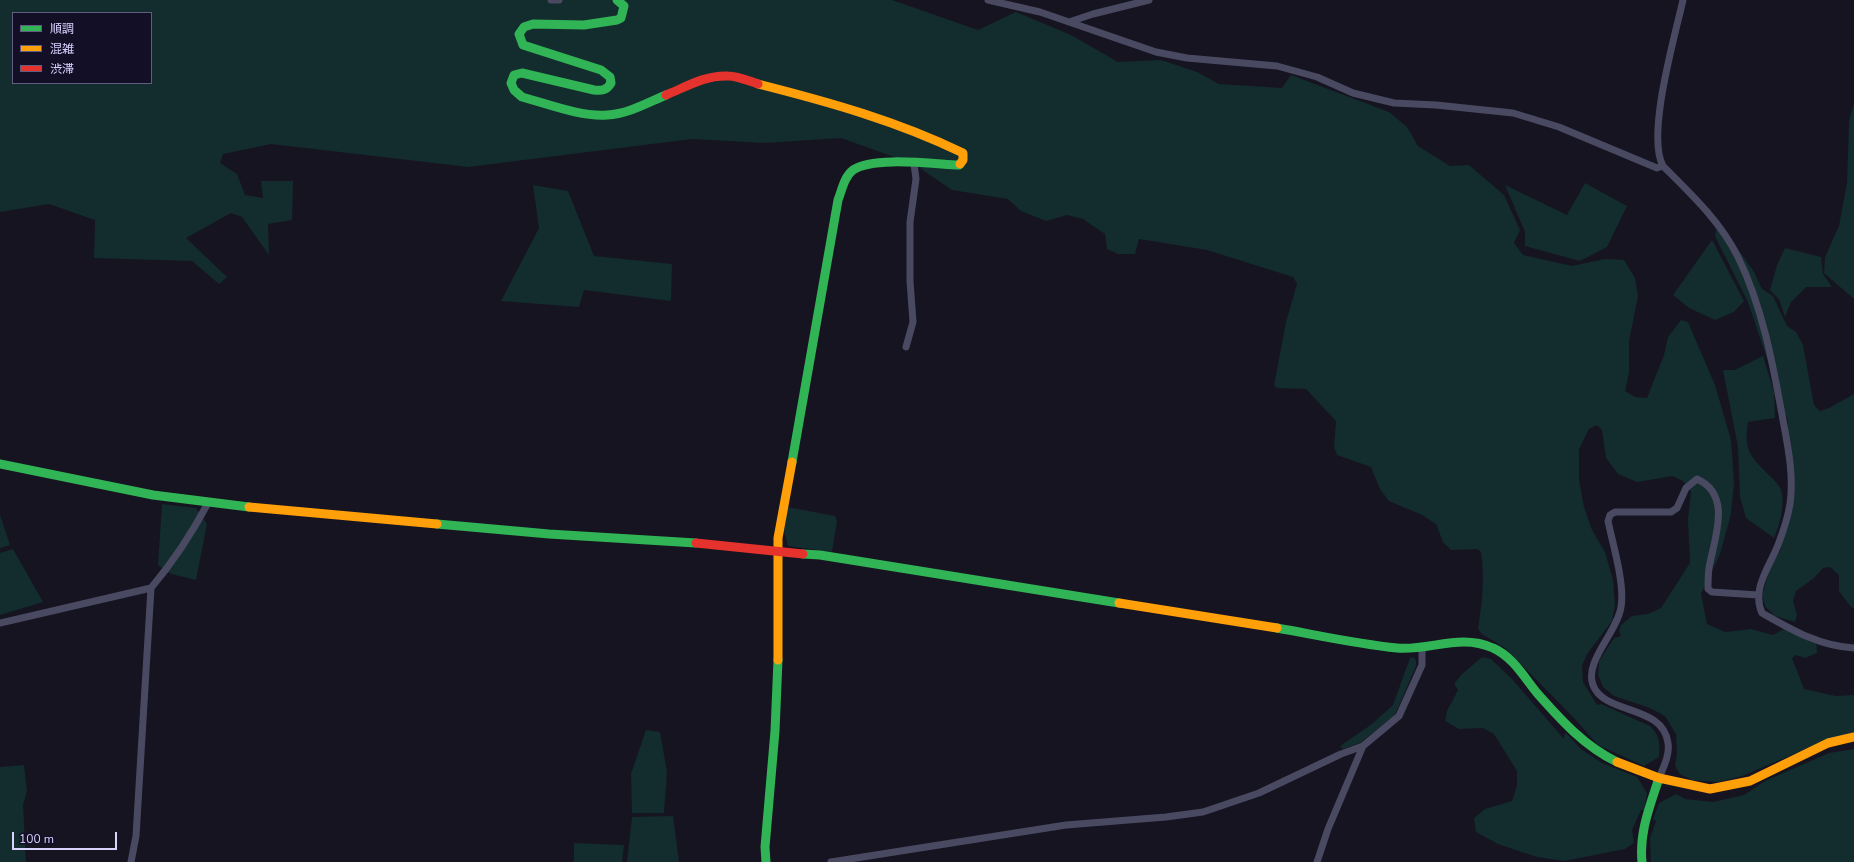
<!DOCTYPE html>
<meta charset="utf-8">
<style>
body{margin:0}
#map{position:relative;width:1854px;height:862px;overflow:hidden;background:#161421;font-family:"Nunito Sans","Noto Sans JP",sans-serif}
canvas{display:block}
.legend{position:absolute;left:12px;top:12px;width:140px;height:72px;box-sizing:border-box;background:#130f26;border:1px solid #625e7d;margin:0;padding:5px 7px;list-style:none;font-size:12px;color:#d9d4ff}
.legend li{display:flex;align-items:center;gap:8px;height:20px}
.legend b{width:20px;border:1px solid #625e7d}
.scale{position:absolute;left:12px;top:832px;width:105px;height:18px;box-sizing:border-box;border:2px solid #d9d4ff;border-top:0;padding-left:5px;font-size:12px;line-height:14px;white-space:nowrap;color:#d9d4ff;-webkit-text-stroke:3px #130f26;paint-order:stroke}
</style>
<div id="map">
<canvas width="1854" height="862"></canvas>
<ul class="legend">
<li><b style="height:5px;background:#30b455"></b>順調</li>
<li><b style="height:5px;background:#ff9f0a"></b>混雑</li>
<li><b style="height:5px;background:#e5322d"></b>渋滞</li>
</ul>
<div class="scale">100 m</div>
</div>
<script>
const ctx = document.querySelector('canvas').getContext('2d');
ctx.lineJoin = 'round';
function fillPath(path, color) { ctx.fillStyle = color; ctx.fill(path, 'evenodd'); }
function stroke(path, color, width, dash) { ctx.strokeStyle = color; ctx.lineWidth = width; ctx.lineCap = dash ? 'butt' : 'round'; ctx.setLineDash(dash || []); ctx.stroke(path); }
fillPath(new Path2D(`
 M 0,0 L 892,0 L 978,30 L 1016,12 L 1071,35 L 1118,62 L 1161,60 L 1197,72 L 1219,84 L 1282,88 L 1291,75 L 1389,112 L 1407,127 L 1418,146 L 1450,166 L 1469,165 L 1504,195 L 1520,230 L 1514,243 L 1523,255 L 1572,266 L 1605,259 L 1624,260 L 1635,278 L 1638,296 L 1629,341 L 1629,373 L 1625,391 L 1635,397 L 1647,398 L 1664,355 L 1668,337 L 1681,320 L 1688,322 L 1715,385 L 1731,440 L 1734,482 L 1731,514 L 1720,554 L 1701,594 L 1707,624 L 1725,632 L 1751,629 L 1773,635 L 1784,629 L 1816,640 L 1817,653 L 1805,658 L 1796,655 L 1792,658 L 1804,689 L 1836,696 L 1854,695 L 1854,733 L 1827,740 L 1742,776 L 1718,782 L 1692,780 L 1680,774 L 1675,766 L 1677,752 L 1676,734 L 1665,716 L 1650,708 L 1614,696 L 1603,687 L 1598,675 L 1599,661 L 1614,638 L 1621,636 L 1619,631 L 1621,625 L 1632,616 L 1648,614 L 1661,608 L 1690,563 L 1688,519 L 1691,492 L 1683,481 L 1673,476 L 1637,482 L 1618,474 L 1606,458 L 1602,430 L 1597,425 L 1589,429 L 1579,449 L 1579,480 L 1584,507 L 1592,530 L 1605,552 L 1613,580 L 1615,606 L 1612,621 L 1587,654 L 1582,666 L 1583,682 L 1597,705 L 1601,704 L 1650,726 C 1660,736 1660,743 1659,757 L 1644,766 L 1598,745 L 1573,717 L 1505,648 L 1482,634 L 1478,629 C 1482,604 1485,577 1481,552 L 1477,549 L 1451,550 L 1443,542 L 1436,524 L 1422,515 L 1389,501 L 1380,489 L 1371,467 L 1337,455 L 1334,447 L 1336,421 L 1306,389 L 1277,388 L 1274,385 L 1286,322 L 1297,284 L 1293,277 L 1207,250 L 1139,239 L 1135,254 L 1118,254 L 1107,249 L 1105,234 L 1083,219 L 1067,215 L 1046,221 L 1021,211 L 1008,199 L 952,190 L 914,164 L 841,138 L 764,143 L 692,139 L 468,167 L 271,144 L 223,154 L 220,163 L 237,174 L 245,195 L 263,198 L 261,181 L 293,181 L 292,220 L 268,224 L 269,255 L 242,217 L 231,213 L 186,238 L 227,277 L 219,284 L 192,261 L 94,258 L 95,220 L 49,204 L 0,212 ZM 13,13 L 151,13 L 151,83 L 13,83 Z
 M 1854,103 L 1854,299 L 1824,273 L 1825,257 L 1839,226 L 1847,183 L 1849,121 Z
 M 1585,183 L 1627,206 L 1607,247 L 1580,261 L 1525,246 L 1525,232 L 1505,185 L 1567,215 Z
 M 533,185 L 568,191 L 594,256 L 672,264 L 671,301 L 584,290 L 579,307 L 501,301 L 539,228 Z
 M 1724,229 L 1754,272 L 1762,289 L 1773,296 L 1787,326 L 1796,332 L 1803,345 L 1814,405 L 1820,411 L 1829,408 L 1854,394 L 1854,608 L 1851,607 L 1839,591 L 1839,575 L 1830,567 L 1823,568 L 1814,578 L 1796,591 L 1793,601 L 1797,615 L 1795,622 L 1775,616 L 1765,606 L 1762,595 L 1771,566 L 1781,549 L 1788,500 L 1788,421 L 1748,302 L 1715,236 L 1716,230 Z
 M 1712,240 L 1744,301 L 1734,312 L 1715,320 L 1689,308 L 1673,295 Z
 M 1785,248 L 1821,257 L 1823,274 L 1832,287 L 1806,287 L 1791,302 L 1785,317 L 1779,299 L 1770,290 L 1777,265 Z
 M 1763,356 L 1774,392 L 1775,418 L 1748,422 C 1743,452 1752,458 1772,478 C 1776,482 1781,487 1782,493 C 1784,509 1780,523 1774,538 L 1746,518 L 1740,497 L 1738,447 L 1723,370 L 1735,370 Z
 M 162,504 L 196,508 L 207,524 L 196,580 L 171,574 L 158,565 Z
 M 787,507 L 835,516 L 837,521 L 832,552 L 788,546 L 784,531 Z
 M 0,515 L 10,545 L 0,548 Z
 M 13,549 L 43,602 L 0,615 L 0,553 Z
 M 1413,657 L 1416,660 L 1416,666 L 1395,715 L 1360,743 L 1343,749 L 1340,747 L 1343,744 L 1372,724 L 1393,705 L 1410,658 Z
 M 1482,657 L 1491,659 L 1512,679 L 1564,739 L 1565,732 L 1581,749 L 1602,763 L 1637,777 L 1647,793 L 1644,810 L 1641,810 L 1632,830 L 1634,843 L 1625,849 L 1564,861 L 1537,857 L 1498,844 L 1476,832 L 1474,818 L 1485,809 L 1512,801 L 1517,786 L 1517,771 L 1494,734 L 1483,728 L 1459,729 L 1445,721 L 1447,711 L 1458,690 L 1454,684 L 1462,674 Z
 M 646,730 L 660,732 L 667,772 L 664,813 L 632,813 L 631,774 Z
 M 1854,749 L 1854,862 L 1651,862 L 1650,838 L 1656,821 L 1653,819 L 1659,803 L 1676,794 L 1685,799 L 1713,802 L 1744,795 L 1765,781 L 1829,753 Z
 M 24,765 L 27,791 L 23,805 L 26,862 L 0,862 L 0,767 Z
 M 673,816 L 679,862 L 627,862 L 632,817 Z
 M 574,843 L 624,845 L 622,862 L 574,862 Z`), '#132c2d');
stroke(new Path2D(`
 M 551,0 L 559,0
 M 988,0 L 1040,12 L 1156,52 L 1187,58 L 1277,66 L 1317,77 L 1353,93 L 1394,103 L 1436,105 L 1513,113 L 1559,127 L 1657,168 L 1663,166
 M 1683,0 C 1675,36 1646,135 1663,166 C 1691,194 1720,221 1738,257 C 1763,308 1773,365 1783,420 C 1788,447 1794,476 1790,504 C 1788,517 1783,532 1778,545 C 1770,566 1751,589 1762,613 C 1792,630 1819,646 1854,648
 M 1069,22 L 1093,14 L 1149,0
 M 906,347 L 913,322 L 910,281 L 910,222 L 916,179 L 914,164
 M 0,623 L 151,588 C 173,562 192,533 208,503
 M 1659,778 C 1663,768 1670,755 1668,743 C 1663,704 1604,715 1593,685 C 1584,661 1617,633 1621,607 C 1625,584 1613,545 1608,521 L 1610,515 L 1615,512 L 1671,512 L 1677,508 L 1686,488 L 1697,479 C 1733,495 1714,539 1709,568 C 1708,575 1708,582 1708,589 L 1712,592 L 1758,595
 M 131,862 L 136,836 L 151,588
 M 831,862 L 1066,825 L 1166,817 L 1203,812 L 1259,793 L 1341,754 L 1363,746 L 1399,716 L 1422,665 L 1422,647
 M 1317,862 L 1328,829 L 1363,746`), '#4a4962', 7);
stroke(new Path2D(`
 M 617,0 L 624,6 L 621,18 L 617,20 L 584,25 L 533,24 L 524,27 L 519,34 L 523,45 L 601,70 L 610,77 L 611,83 C 607,90 602,91 594,90 L 522,73 L 514,75 L 511,83 L 514,90 L 522,97 C 548,104 581,117 607,115 C 628,114 647,103 666,95
 M 792,462 L 838,200 C 842,190 844,177 853,170 C 873,156 934,164 959,165 L 960,164
 M 0,464 L 153,495 L 249,507
 M 437,524 L 549,534 L 696,543
 M 803,554 L 820,555 L 1119,603
 M 1277,628 C 1317,635 1357,644 1397,648 C 1430,651 1460,633 1493,648 C 1512,656 1524,677 1537,693 C 1561,720 1584,746 1617,762
 M 766,862 L 765,847 L 775,731 L 778,660
 M 1642,862 C 1639,832 1650,806 1659,778`), '#30b455', 9);
stroke(new Path2D(`
 M 758,84 C 829,102 897,121 963,153 L 963,160 L 960,164
 M 249,507 L 437,524
 M 1119,603 L 1277,628
 M 778,660 L 778,538 L 792,462
 M 1617,762 L 1659,778 L 1710,789 L 1750,781 L 1828,743 L 1854,737`), '#ff9f0a', 9);
stroke(new Path2D(`
 M 666,95 C 686,87 705,75 728,76 C 738,76 749,81 758,84
 M 696,543 L 803,554`), '#e5322d', 9);
</script>
